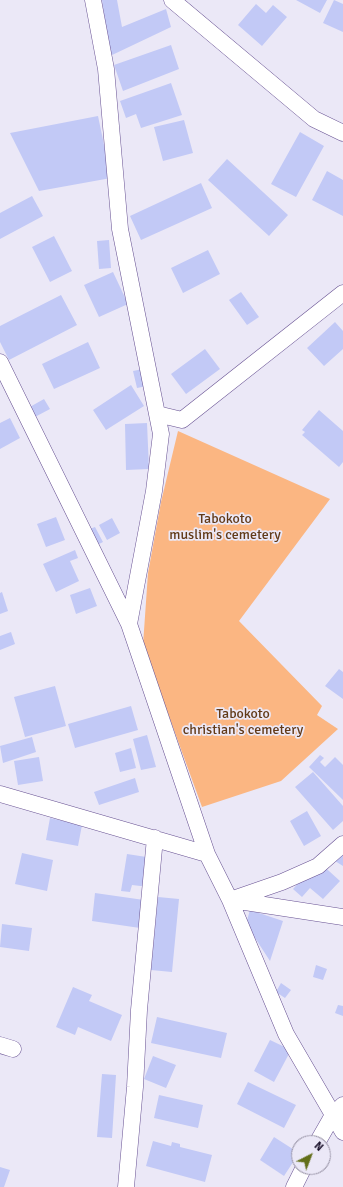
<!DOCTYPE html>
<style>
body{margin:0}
#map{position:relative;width:343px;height:1187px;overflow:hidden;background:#ebe8f7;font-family:Signika,sans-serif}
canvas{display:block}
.north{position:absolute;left:291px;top:1135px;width:40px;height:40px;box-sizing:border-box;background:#ebe8f7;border:1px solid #9590a3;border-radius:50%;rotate:42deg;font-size:11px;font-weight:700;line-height:16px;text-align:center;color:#150c26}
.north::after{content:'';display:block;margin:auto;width:14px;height:18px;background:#636f1a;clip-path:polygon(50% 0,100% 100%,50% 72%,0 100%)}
</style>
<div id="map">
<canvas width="343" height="1187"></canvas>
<div class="north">N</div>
</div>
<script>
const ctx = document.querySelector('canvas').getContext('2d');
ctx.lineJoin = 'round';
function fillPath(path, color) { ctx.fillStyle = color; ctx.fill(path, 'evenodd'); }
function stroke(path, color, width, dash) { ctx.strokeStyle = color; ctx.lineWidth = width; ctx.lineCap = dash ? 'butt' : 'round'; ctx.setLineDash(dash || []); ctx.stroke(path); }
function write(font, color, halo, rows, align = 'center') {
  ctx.font = font + ' Signika,sans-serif'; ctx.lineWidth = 3.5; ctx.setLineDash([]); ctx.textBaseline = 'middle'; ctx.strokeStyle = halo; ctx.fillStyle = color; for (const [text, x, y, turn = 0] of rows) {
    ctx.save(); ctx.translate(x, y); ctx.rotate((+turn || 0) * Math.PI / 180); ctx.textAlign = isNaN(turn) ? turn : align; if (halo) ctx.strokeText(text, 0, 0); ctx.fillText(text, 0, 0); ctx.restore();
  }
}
fillPath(new Path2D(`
 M 178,431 L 330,499 L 239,621 L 322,706 L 317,715 L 338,729 L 281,781 L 202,807 L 143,645 L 148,573 L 161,502 Z`), '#fbb682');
fillPath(new Path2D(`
 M 102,0 L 117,0 L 122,27 L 166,9 L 171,27 L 110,56 Z
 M 296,0 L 327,0 L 320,13 Z
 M 334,0 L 343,4 L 343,32 L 323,23 Z
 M 256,4 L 266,13 L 273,5 L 287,17 L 262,46 L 238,25 Z
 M 171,45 L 179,69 L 123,91 L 114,65 Z
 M 171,83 L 182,115 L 141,128 L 136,114 L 126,118 L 120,101 Z
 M 98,116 L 111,178 L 39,191 L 10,133 Z
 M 184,120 L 193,153 L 163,161 L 154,127 Z
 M 300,132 L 324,146 L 296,197 L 271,184 Z
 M 227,159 L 288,215 L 269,236 L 208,180 Z
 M 327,171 L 343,180 L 343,216 L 312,200 Z
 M 201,183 L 212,208 L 141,240 L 130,216 Z
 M 32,196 L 43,216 L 0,239 L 0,213 Z
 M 54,236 L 72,271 L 50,282 L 32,247 Z
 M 109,240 L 111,268 L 99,269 L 97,241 Z
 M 208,250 L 220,274 L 183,293 L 171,268 Z
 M 113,272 L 128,304 L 99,317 L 84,285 Z
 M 241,292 L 259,317 L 247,325 L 229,300 Z
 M 61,295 L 77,325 L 9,360 L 0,342 L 0,326 Z
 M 335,322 L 343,331 L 343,349 L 324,366 L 307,348 Z
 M 88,342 L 100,368 L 54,389 L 42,364 Z
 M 205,349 L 220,369 L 186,394 L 171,374 Z
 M 143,369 L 147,386 L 137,388 L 133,371 Z
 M 131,385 L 144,406 L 106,430 L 93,410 Z
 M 44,399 L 50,409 L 33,418 L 28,408 Z
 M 319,410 L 343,431 L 343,462 L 339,467 L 302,435 L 305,432 L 302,430 Z
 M 10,418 L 20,438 L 0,449 L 0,423 Z
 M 147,423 L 149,469 L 126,470 L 125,424 Z
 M 56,517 L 65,540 L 46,547 L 37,524 Z
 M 112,518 L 120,533 L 107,540 L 99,525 Z
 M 95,527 L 103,542 L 95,546 L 87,530 Z
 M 75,550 L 78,558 L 70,561 L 79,581 L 56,592 L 43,564 Z
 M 90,588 L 97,606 L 76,614 L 70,595 Z
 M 2,592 L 8,611 L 0,614 L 0,593 Z
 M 11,632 L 15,644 L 0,650 L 0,636 Z
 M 339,669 L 343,672 L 343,699 L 325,686 Z
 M 55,686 L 66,726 L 25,737 L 14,697 Z
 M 131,706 L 138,730 L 75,748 L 68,724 Z
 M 147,735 L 156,767 L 141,770 L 133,739 Z
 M 32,737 L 36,752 L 3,763 L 0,746 Z
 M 131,748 L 136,768 L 120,772 L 115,753 Z
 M 320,755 L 324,758 L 320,762 L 325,767 L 335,757 L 343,765 L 343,800 L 309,767 Z
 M 39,757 L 43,781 L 18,785 L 14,761 Z
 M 313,772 L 343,806 L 343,821 L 333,830 L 295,787 Z
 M 135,778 L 139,792 L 99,805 L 94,792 Z
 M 307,811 L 321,836 L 304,846 L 290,821 Z
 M 50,818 L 82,825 L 78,846 L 46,840 Z
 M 343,847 L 343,866 L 335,861 Z
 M 22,853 L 53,860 L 47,891 L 15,884 Z
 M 127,854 L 153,858 L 149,887 L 132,885 L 130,892 L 121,891 Z
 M 318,861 L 340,881 L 323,899 L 310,888 L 302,897 L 293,889 Z
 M 95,893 L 144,900 L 140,928 L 92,921 Z
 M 158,897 L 179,899 L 172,972 L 151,970 Z
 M 250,910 L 283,921 L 270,961 L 246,924 Z
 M 2,924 L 32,928 L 29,951 L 0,947 Z
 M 316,965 L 327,969 L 323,980 L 313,977 Z
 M 281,983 L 291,990 L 285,998 L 276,992 Z
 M 73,987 L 92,995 L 89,1001 L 122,1015 L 111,1041 L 78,1027 L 75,1035 L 56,1027 Z
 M 338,1005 L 343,1006 L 343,1016 L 335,1013 Z
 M 157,1017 L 227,1033 L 221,1058 L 151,1043 Z
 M 270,1040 L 291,1050 L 274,1082 L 254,1071 Z
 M 153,1056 L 176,1065 L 166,1088 L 144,1079 Z
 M 102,1074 L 116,1075 L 112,1138 L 97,1137 Z
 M 248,1082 L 296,1105 L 284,1128 L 237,1104 Z
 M 159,1095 L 203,1105 L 198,1128 L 154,1118 Z
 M 274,1137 L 299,1153 L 284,1176 L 260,1160 Z
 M 153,1141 L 171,1146 L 172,1142 L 180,1144 L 180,1147 L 212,1155 L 205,1182 L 146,1166 Z
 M 0,1167 L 10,1170 L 4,1187 L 0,1187 Z`), '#c2c9f6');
const street = new Path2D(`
 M 93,0 L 106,69 L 120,229 L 161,434 L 154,491 L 129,624
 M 172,0 L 314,119 L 343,133
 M 0,362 L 129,624 L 207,854 L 230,900 L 286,1034 L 343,1132
 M 157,414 L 182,420 L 343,293
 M 0,794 L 207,854
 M 230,900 L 282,882 L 318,866 L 343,844
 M 232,900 L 343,917
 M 0,1045 L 13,1049
 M 317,1143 L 333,1115 L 343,1105
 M 126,1187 L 135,1087 L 139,1010 L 155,838
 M 294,1187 L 304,1167`);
stroke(street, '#675192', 17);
stroke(street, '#fff', 16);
write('14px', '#623a18', '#ebe8f7', [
 ["Tabokoto",225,519],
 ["muslim's cemetery",225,535],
 ["Tabokoto",243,714],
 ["christian's cemetery",243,730]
]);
</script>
